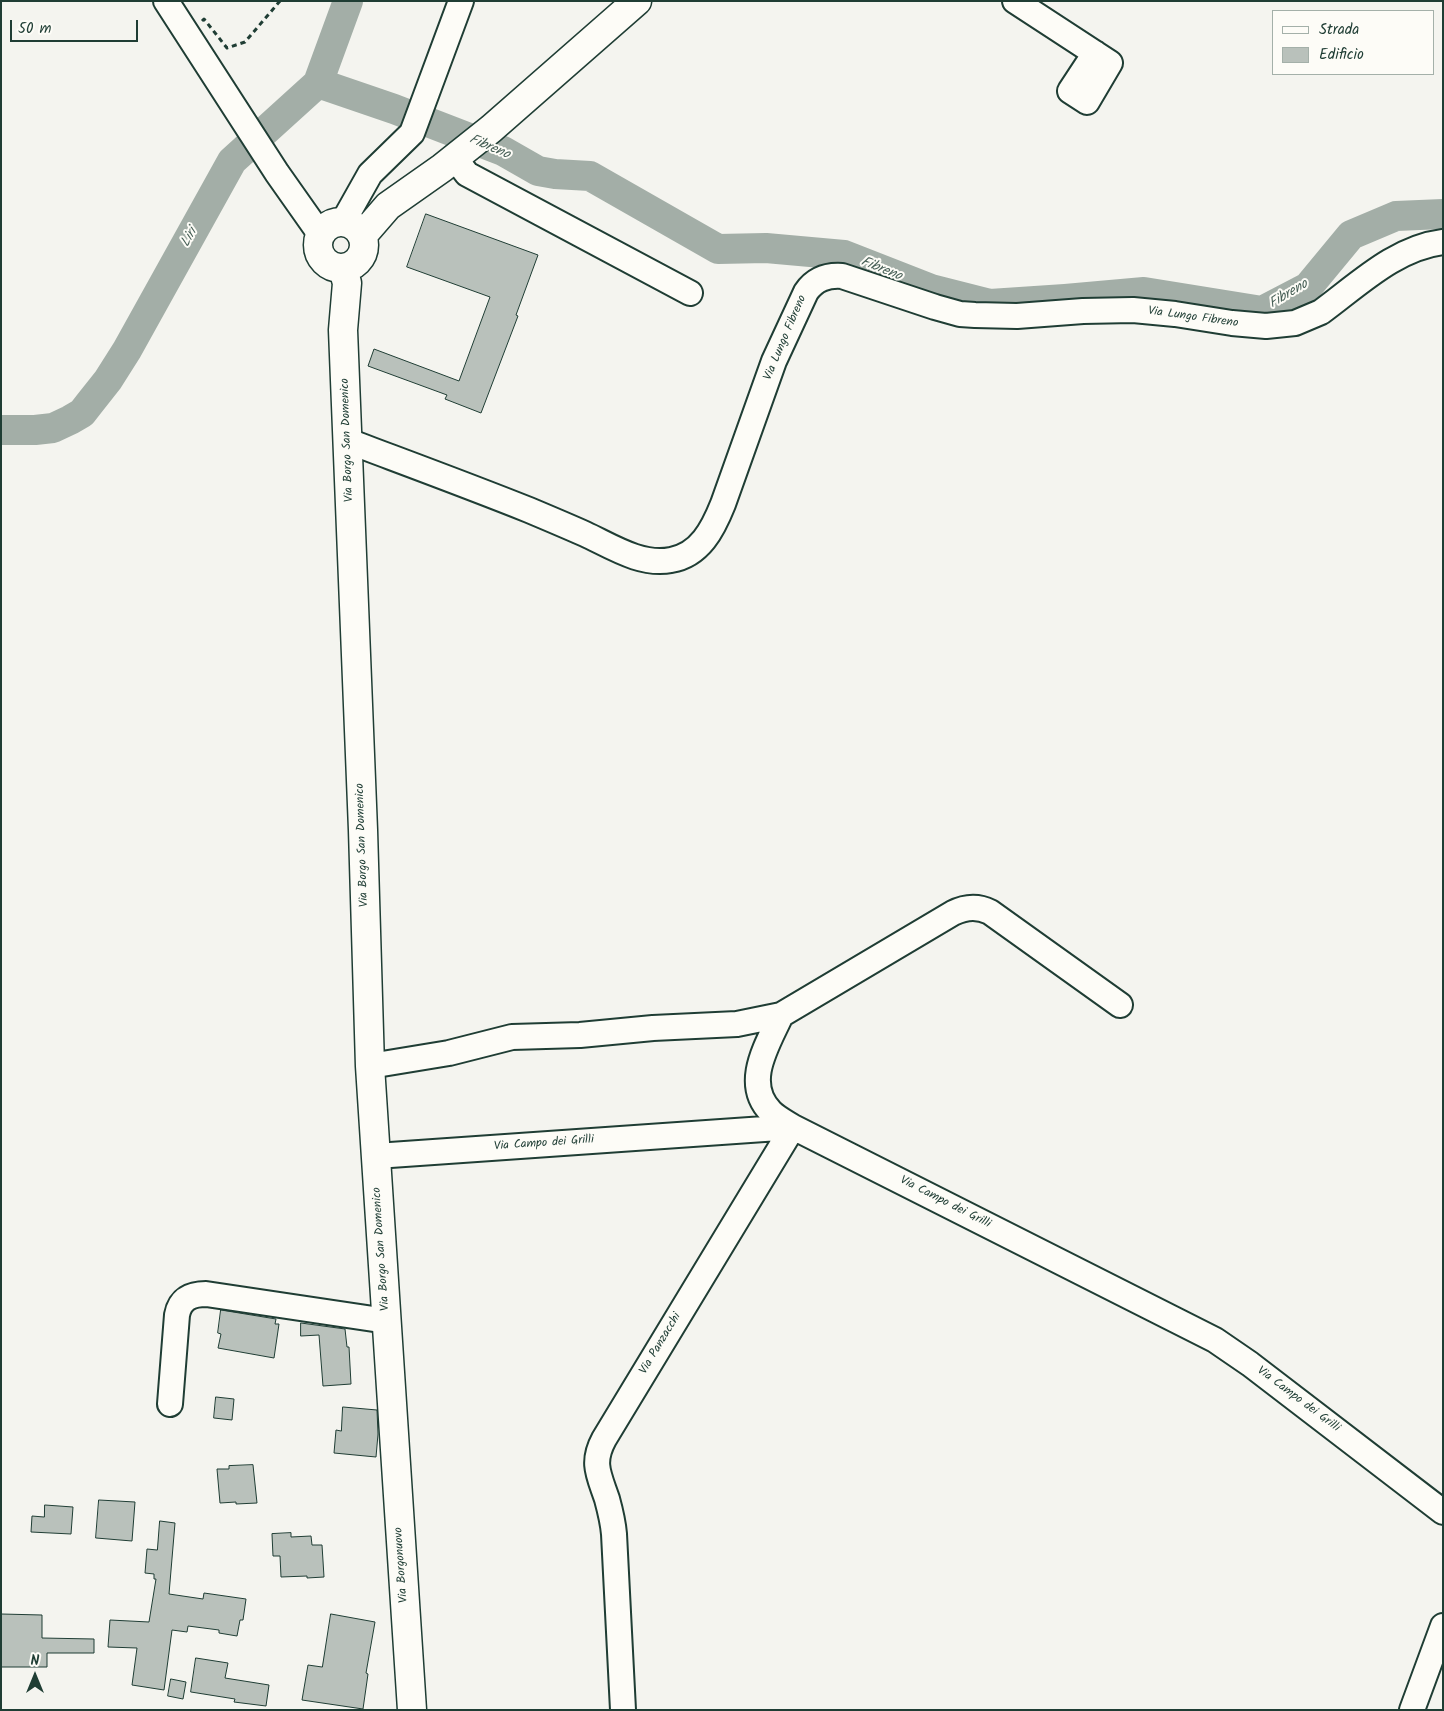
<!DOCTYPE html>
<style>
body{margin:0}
#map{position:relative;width:1444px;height:1711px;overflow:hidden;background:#f4f4ef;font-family:Kalam,sans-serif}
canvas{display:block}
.frame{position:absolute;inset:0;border:2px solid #1f3d34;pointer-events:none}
.legend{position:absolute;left:1272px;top:10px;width:162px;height:65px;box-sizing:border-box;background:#fdfcf7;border:1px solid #a4b0a9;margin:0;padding:6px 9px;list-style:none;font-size:15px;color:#1f3d34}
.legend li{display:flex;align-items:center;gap:10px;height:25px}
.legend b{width:25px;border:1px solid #a4b0a9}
.north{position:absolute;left:10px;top:1651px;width:50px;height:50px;-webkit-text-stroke:4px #fdfcf7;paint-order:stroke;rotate:0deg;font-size:14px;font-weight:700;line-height:20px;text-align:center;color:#1f3d34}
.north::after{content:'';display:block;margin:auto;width:18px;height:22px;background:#1f3d34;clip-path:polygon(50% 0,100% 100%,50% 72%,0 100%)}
.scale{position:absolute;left:10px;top:20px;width:128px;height:22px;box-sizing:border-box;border:2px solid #1f3d34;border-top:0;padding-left:6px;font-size:15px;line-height:18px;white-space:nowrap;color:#1f3d34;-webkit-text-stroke:4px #fdfcf7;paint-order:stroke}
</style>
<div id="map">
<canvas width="1444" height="1711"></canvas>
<div class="frame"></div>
<ul class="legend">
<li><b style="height:6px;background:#fdfcf7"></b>Strada</li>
<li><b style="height:14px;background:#b9c1bb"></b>Edificio</li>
</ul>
<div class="north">N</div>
<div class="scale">50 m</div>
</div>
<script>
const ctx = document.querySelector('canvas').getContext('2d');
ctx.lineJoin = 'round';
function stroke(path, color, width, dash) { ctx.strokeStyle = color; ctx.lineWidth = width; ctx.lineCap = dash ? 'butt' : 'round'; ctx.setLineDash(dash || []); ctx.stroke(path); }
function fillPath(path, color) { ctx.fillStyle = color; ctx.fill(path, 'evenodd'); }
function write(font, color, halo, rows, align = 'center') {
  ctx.font = font + ' Kalam,sans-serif'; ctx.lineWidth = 4; ctx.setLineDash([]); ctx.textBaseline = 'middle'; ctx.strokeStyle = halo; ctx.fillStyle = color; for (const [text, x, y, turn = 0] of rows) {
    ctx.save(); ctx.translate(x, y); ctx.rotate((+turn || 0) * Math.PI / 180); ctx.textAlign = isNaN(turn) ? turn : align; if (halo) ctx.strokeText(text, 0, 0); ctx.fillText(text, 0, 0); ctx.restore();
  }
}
stroke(new Path2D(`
 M 318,83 L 394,109 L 503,151 L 538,171 L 555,174 L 590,176 L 718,249 L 766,248 L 844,255 L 931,289 L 990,304 L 1065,299 L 1144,292 L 1262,311 L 1308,287 L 1351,235 L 1396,216 L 1443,214
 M 1,430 L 35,430 L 53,428 L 70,420 L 82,413 L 89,404 L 108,380 L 127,350 L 232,161 L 318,83 L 348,1`), '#a3aea7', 30);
const building = new Path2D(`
 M 426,214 L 538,255 L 516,315 L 518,316 L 481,413 L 445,399 L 447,395 L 368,366 L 374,349 L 459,381 L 490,297 L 407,267 Z
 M 221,1310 L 276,1319 L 275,1324 L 279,1324 L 274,1358 L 218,1348 L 221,1334 L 218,1333 Z
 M 301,1323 L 345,1329 L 347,1347 L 349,1347 L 351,1384 L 323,1386 L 319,1335 L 301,1336 Z
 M 216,1397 L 234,1399 L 232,1420 L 214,1418 Z
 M 343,1407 L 377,1410 L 378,1434 L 376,1457 L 334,1453 L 336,1430 L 341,1431 Z
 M 253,1465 L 257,1503 L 236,1504 L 236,1502 L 220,1503 L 217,1469 L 229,1469 L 229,1466 Z
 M 99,1500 L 135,1502 L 132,1541 L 96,1538 Z
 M 45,1505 L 73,1507 L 71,1534 L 31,1532 L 32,1516 L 44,1517 Z
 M 160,1521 L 175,1523 L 169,1594 L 203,1599 L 204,1593 L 246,1599 L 243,1620 L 240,1620 L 237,1636 L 219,1633 L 219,1630 L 188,1626 L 187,1632 L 172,1630 L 164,1690 L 132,1685 L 137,1648 L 108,1647 L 110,1620 L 149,1622 L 156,1579 L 154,1579 L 154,1574 L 145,1573 L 147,1549 L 157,1550 Z
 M 291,1533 L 291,1537 L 311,1536 L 312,1545 L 322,1545 L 324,1577 L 307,1578 L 307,1576 L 281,1577 L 280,1556 L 273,1556 L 272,1534 Z
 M 1,1614 L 42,1615 L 42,1638 L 94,1639 L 94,1653 L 47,1653 L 47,1667 L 1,1667 Z
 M 331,1614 L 375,1622 L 366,1673 L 368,1674 L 363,1709 L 302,1700 L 308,1665 L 322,1667 Z
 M 196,1658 L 228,1663 L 225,1678 L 269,1685 L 266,1706 L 234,1702 L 235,1699 L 191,1692 Z
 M 171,1679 L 186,1682 L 183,1699 L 168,1696 Z`);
fillPath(building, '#b9c1bb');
stroke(building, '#1f3d34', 1);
const minor = new Path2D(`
 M 166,1 L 277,173 L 320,234
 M 1015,1 L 1110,63 L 1087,102 L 1070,91 L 1095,53
 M 454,157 L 467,174 L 690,293
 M 343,222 L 370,174 L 412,133 L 461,1
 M 348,441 C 409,464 469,486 529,510 C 548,518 567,526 585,534 C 611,546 641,566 671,560 C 700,555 713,529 723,504 L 774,361 L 806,292 C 815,279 827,275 842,276 L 935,307 L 960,314 L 975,315 L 1017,316 L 1083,311 L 1133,310 L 1175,314 L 1232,323 L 1266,326 L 1295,323 L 1321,312 C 1358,285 1395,248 1443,242
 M 370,1066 L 449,1053 L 512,1037 L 580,1035 L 653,1028 L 737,1024 L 781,1015 L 953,913 C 965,907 978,906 990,912 L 1120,1005
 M 376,1156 L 793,1127 L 1215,1340 L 1250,1364 L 1443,1512
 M 170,1404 L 177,1315 C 180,1299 191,1294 206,1294 L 387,1321
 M 623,1710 L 614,1534 C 613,1522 610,1510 607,1499 C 599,1475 591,1463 604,1439 L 793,1127 C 785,1122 777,1118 771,1112 C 742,1083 768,1044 781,1015
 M 1412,1710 L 1443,1626`);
const major = new Path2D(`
 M318 245a23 23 0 1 1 46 0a23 23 0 1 1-46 0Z
 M 362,236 L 388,206 L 442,168 L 491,129 L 637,1
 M 343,269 L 347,283 L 343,330 L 363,830 L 370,1066 L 412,1710`);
stroke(minor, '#1f3d34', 28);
stroke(major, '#1f3d34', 31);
stroke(new Path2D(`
 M 202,21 L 204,19 L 227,48 L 245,42 L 280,1`), '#1f3d34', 3, [5, 4]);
stroke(minor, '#fdfcf7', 24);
stroke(major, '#fdfcf7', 28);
write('12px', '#1f3d34', '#fdfcf7', [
 ["Via Lungo Fibreno",1193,318,8],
 ["Via Lungo Fibreno",786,338,-67],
 ["Via Borgo San Domenico",348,440,-92],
 ["Via Borgo San Domenico",363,845,-92],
 ["Via Campo dei Grilli",544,1144,-4],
 ["Via Campo dei Grilli",945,1203,27],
 ["Via Borgo San Domenico",382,1249,-94],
 ["Via Panzacchi",661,1344,-59],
 ["Via Campo dei Grilli",1298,1400,37],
 ["Via Borgonuovo",402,1565,-94]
]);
write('italic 14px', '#475f56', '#fdfcf7', [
 ["Fibreno",489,148,23],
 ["Liri",190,238,-61],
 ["Fibreno",881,270,22],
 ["Fibreno",1289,295,-31]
]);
</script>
